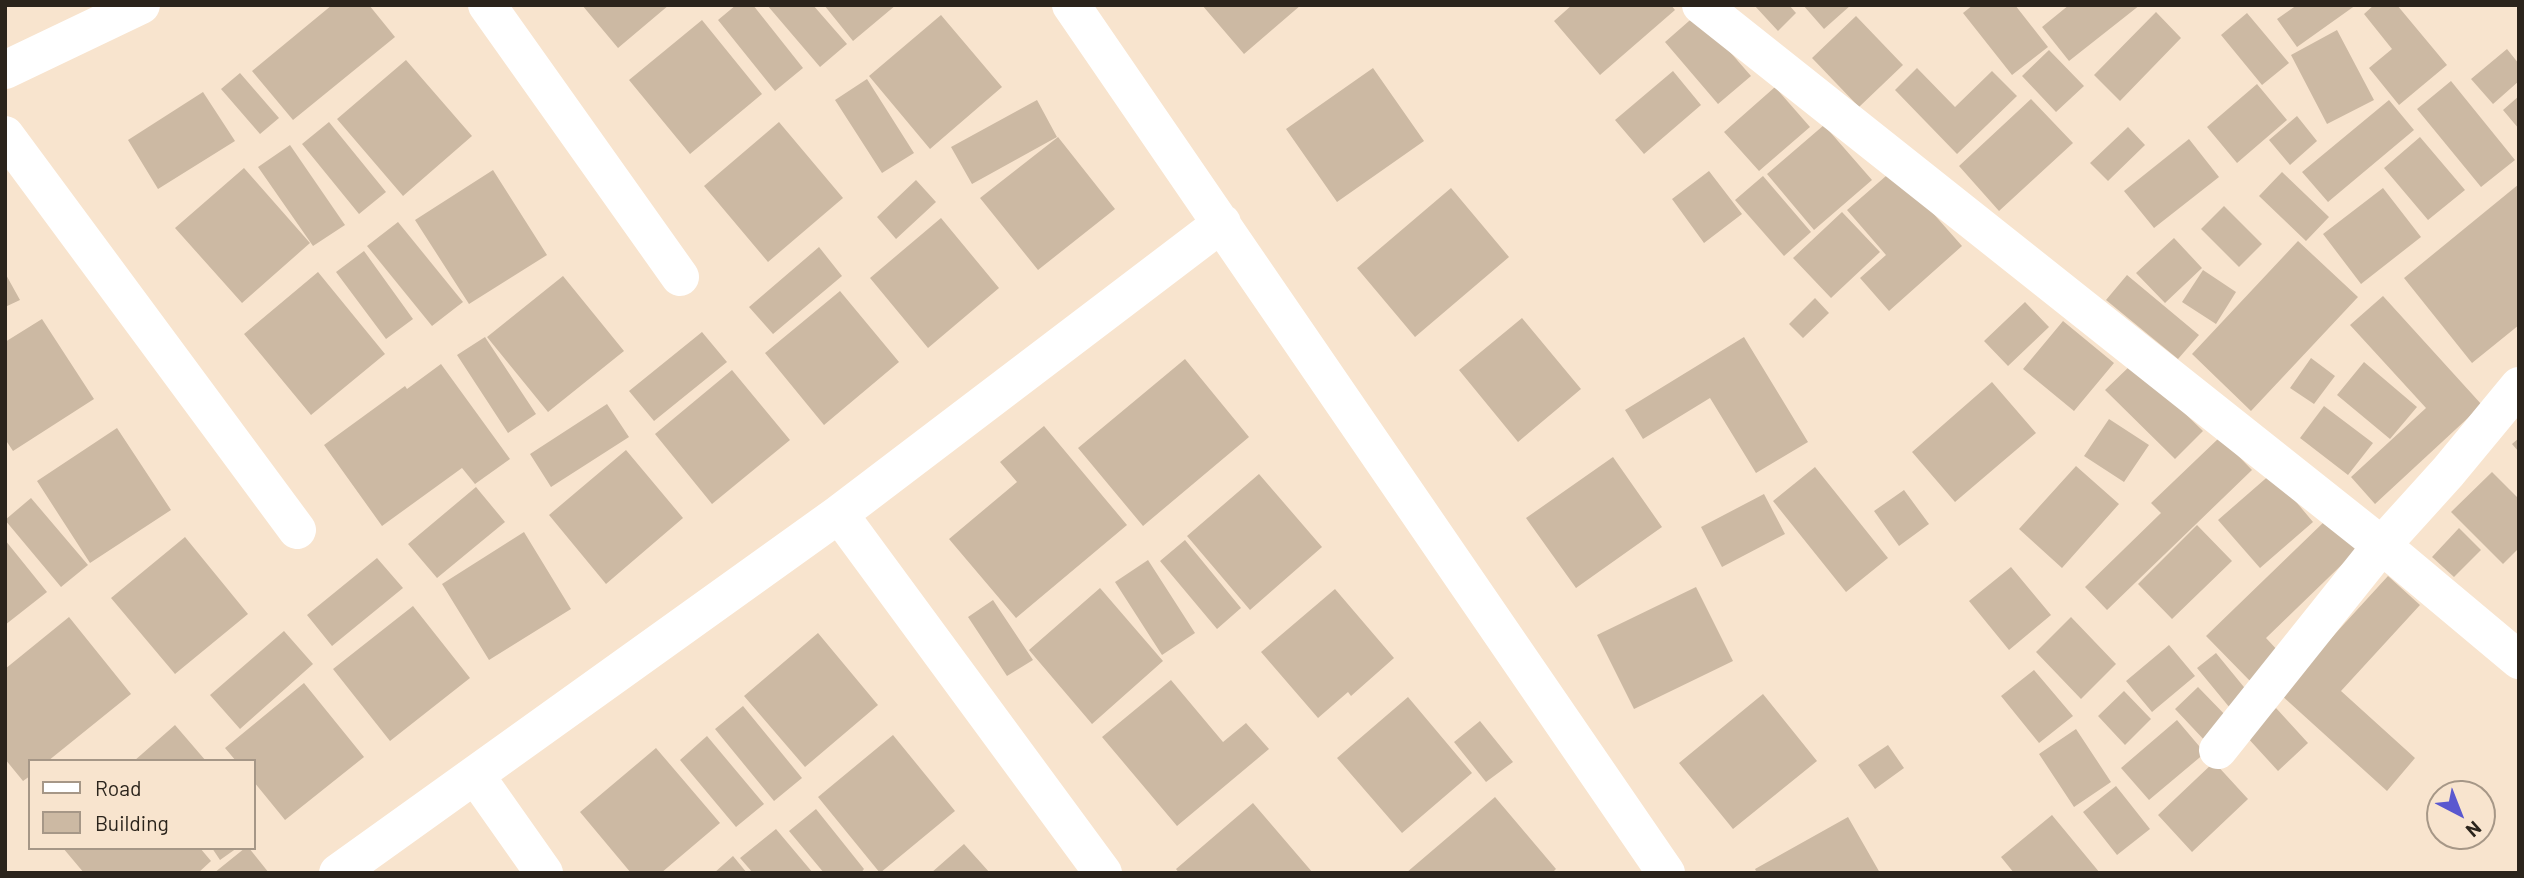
<!DOCTYPE html>
<style>
body{margin:0}
#map{position:relative;width:2524px;height:878px;overflow:hidden;background:#f8e4ce;font-family:Barlow,sans-serif}
canvas{display:block}
.frame{position:absolute;inset:0;border:7px solid #2b241c;pointer-events:none}
.legend{position:absolute;left:28px;top:759px;width:228px;height:91px;box-sizing:border-box;background:#f8e4ce;border:2px solid #a69787;margin:0;padding:9px 12px;list-style:none;font-size:21px;color:#2b241c}
.legend li{display:flex;align-items:center;gap:14px;height:35px}
.legend b{width:35px;border:2px solid #a69787}
.north{position:absolute;left:2426px;top:780px;width:70px;height:70px;box-sizing:border-box;background:#f8e4ce;border:2px solid #a69787;border-radius:50%;rotate:138deg;font-size:19px;font-weight:700;line-height:28px;text-align:center;color:#2b241c}
.north::after{content:'';display:block;margin:auto;width:24px;height:32px;background:#5a58cf;clip-path:polygon(50% 0,100% 100%,50% 72%,0 100%)}
</style>
<div id="map">
<canvas width="2524" height="878"></canvas>
<div class="frame"></div>
<ul class="legend">
<li><b style="height:9px;background:#fff"></b>Road</li>
<li><b style="height:19px;background:#ccb9a3"></b>Building</li>
</ul>
<div class="north">N</div>
</div>
<script>
const ctx = document.querySelector('canvas').getContext('2d');
ctx.lineJoin = 'round';
function fillPath(path, color) { ctx.fillStyle = color; ctx.fill(path, 'evenodd'); }
function stroke(path, color, width, dash) { ctx.strokeStyle = color; ctx.lineWidth = width; ctx.lineCap = dash ? 'butt' : 'round'; ctx.setLineDash(dash || []); ctx.stroke(path); }
fillPath(new Path2D(`
 M 332,5 L 369,5 L 395,37 L 293,120 L 252,71 Z
 M 582,5 L 669,5 L 618,48 Z
 M 736,5 L 753,5 L 803,68 L 775,91 L 718,20 Z
 M 767,5 L 813,5 L 847,44 L 820,67 Z
 M 824,5 L 896,5 L 853,41 Z
 M 1202,5 L 1301,5 L 1244,54 Z
 M 1572,5 L 1671,5 L 1675,10 L 1600,75 L 1554,21 Z
 M 1754,5 L 1789,5 L 1796,13 L 1778,31 Z
 M 1803,5 L 1851,5 L 1824,29 Z
 M 1973,5 L 2015,5 L 2048,47 L 2012,75 L 1963,13 Z
 M 2069,5 L 2140,5 L 2069,61 L 2042,27 Z
 M 2297,5 L 2356,5 L 2297,47 L 2277,19 Z
 M 2374,5 L 2397,5 L 2447,65 L 2399,105 L 2369,68 L 2392,49 L 2364,14 Z
 M 2156,12 L 2181,38 L 2120,101 L 2094,75 Z
 M 2247,13 L 2289,63 L 2262,85 L 2221,35 Z
 M 1697,14 L 1751,76 L 1718,104 L 1665,42 Z
 M 941,15 L 1002,87 L 930,149 L 869,76 Z
 M 1856,16 L 1903,65 L 1859,107 L 1812,58 Z
 M 702,20 L 762,94 L 690,154 L 629,80 Z
 M 2337,30 L 2374,100 L 2327,124 L 2291,55 Z
 M 2507,49 L 2519,64 L 2519,81 L 2493,104 L 2471,79 Z
 M 2049,50 L 2084,86 L 2056,112 L 2022,76 Z
 M 406,60 L 472,136 L 403,196 L 337,119 Z
 M 1373,68 L 1424,141 L 1337,202 L 1286,129 Z
 M 1917,68 L 1955,107 L 1992,71 L 2017,96 L 1957,154 L 1895,90 Z
 M 1673,71 L 1701,105 L 1644,154 L 1615,120 Z
 M 240,73 L 279,118 L 260,134 L 221,89 Z
 M 867,79 L 914,153 L 882,173 L 835,100 Z
 M 2451,81 L 2515,160 L 2481,187 L 2417,109 Z
 M 2257,84 L 2287,120 L 2237,163 L 2207,127 Z
 M 1775,87 L 1810,127 L 1759,171 L 1724,132 Z
 M 203,92 L 235,141 L 158,189 L 128,140 Z
 M 2519,96 L 2519,129 L 2503,110 Z
 M 2031,99 L 2073,143 L 1999,211 L 1959,166 Z
 M 1037,100 L 1057,137 L 972,184 L 951,147 Z
 M 2389,100 L 2414,130 L 2328,202 L 2302,172 Z
 M 2297,116 L 2317,141 L 2290,165 L 2269,140 Z
 M 329,122 L 386,192 L 359,214 L 302,144 Z
 M 779,122 L 843,198 L 768,262 L 704,186 Z
 M 1824,125 L 1872,180 L 1814,230 L 1767,174 Z
 M 2128,127 L 2145,145 L 2108,181 L 2090,163 Z
 M 1058,137 L 1115,209 L 1038,270 L 980,198 Z
 M 2420,137 L 2465,190 L 2428,220 L 2384,168 Z
 M 2189,139 L 2219,177 L 2154,228 L 2124,191 Z
 M 290,145 L 345,225 L 313,246 L 258,167 Z
 M 244,168 L 310,243 L 242,303 L 175,228 Z
 M 1894,169 L 1962,246 L 1889,311 L 1860,278 L 1886,255 L 1847,210 Z
 M 493,170 L 547,255 L 469,304 L 415,220 Z
 M 1709,171 L 1742,214 L 1704,243 L 1672,199 Z
 M 2282,172 L 2329,217 L 2306,241 L 2259,196 Z
 M 1763,176 L 1811,232 L 1784,256 L 1735,200 Z
 M 916,180 L 936,202 L 896,239 L 877,217 Z
 M 2519,184 L 2519,325 L 2472,363 L 2404,278 Z
 M 1451,188 L 1509,257 L 1415,337 L 1357,268 Z
 M 2383,188 L 2421,237 L 2361,284 L 2323,234 Z
 M 2224,206 L 2262,244 L 2239,267 L 2201,229 Z
 M 1842,212 L 1880,252 L 1831,298 L 1793,258 Z
 M 941,218 L 999,288 L 928,348 L 870,278 Z
 M 398,222 L 463,302 L 432,326 L 367,246 Z
 M 2174,238 L 2202,268 L 2165,303 L 2136,273 Z
 M 2298,241 L 2358,297 L 2251,411 L 2192,354 Z
 M 819,247 L 842,276 L 773,334 L 749,307 Z
 M 364,251 L 413,319 L 386,339 L 336,272 Z
 M 2203,270 L 2236,292 L 2216,324 L 2182,302 Z
 M 318,272 L 385,354 L 311,415 L 244,334 Z
 M 5,273 L 20,300 L 5,307 Z
 M 2127,275 L 2199,335 L 2178,359 L 2106,300 Z
 M 563,276 L 624,351 L 548,412 L 487,337 Z
 M 840,291 L 899,362 L 824,425 L 765,353 Z
 M 2383,296 L 2482,405 L 2375,504 L 2351,477 L 2426,408 L 2350,325 Z
 M 1815,298 L 1829,313 L 1803,338 L 1789,324 Z
 M 2025,302 L 2049,327 L 2008,366 L 1984,341 Z
 M 1522,318 L 1581,389 L 1518,442 L 1459,370 Z
 M 42,319 L 94,399 L 13,451 L 5,439 L 5,342 Z
 M 2063,321 L 2114,363 L 2074,411 L 2023,369 Z
 M 702,332 L 727,362 L 654,421 L 629,391 Z
 M 485,337 L 536,414 L 508,433 L 457,355 Z
 M 1744,337 L 1808,442 L 1756,473 L 1710,398 L 1643,439 L 1625,410 Z
 M 2311,358 L 2335,376 L 2314,404 L 2290,388 Z
 M 1185,359 L 1249,437 L 1143,526 L 1078,448 Z
 M 2364,362 L 2417,407 L 2390,439 L 2337,395 Z
 M 2133,363 L 2203,431 L 2175,459 L 2105,390 Z
 M 441,364 L 510,459 L 475,484 L 462,468 L 382,526 L 324,445 L 405,386 L 407,389 Z
 M 732,370 L 790,440 L 712,504 L 655,434 Z
 M 1992,382 L 2036,433 L 1955,502 L 1912,452 Z
 M 607,404 L 629,437 L 551,487 L 530,454 Z
 M 2324,406 L 2373,443 L 2348,475 L 2300,438 Z
 M 2109,419 L 2149,445 L 2124,482 L 2084,456 Z
 M 1044,426 L 1127,525 L 1016,618 L 949,539 L 1017,482 L 1000,462 Z
 M 117,428 L 171,510 L 90,563 L 37,481 Z
 M 2220,437 L 2252,470 L 2107,610 L 2085,587 L 2161,513 L 2151,503 Z
 M 2519,438 L 2519,452 L 2512,444 Z
 M 626,450 L 683,518 L 606,584 L 549,515 Z
 M 1613,457 L 1662,527 L 1576,588 L 1526,518 Z
 M 2076,466 L 2119,504 L 2062,568 L 2019,529 Z
 M 1815,467 L 1888,558 L 1846,592 L 1773,501 Z
 M 2492,472 L 2519,499 L 2519,548 L 2503,564 L 2451,512 Z
 M 2272,473 L 2313,522 L 2260,568 L 2218,520 Z
 M 1259,474 L 1322,547 L 1250,610 L 1187,536 Z
 M 476,487 L 505,522 L 437,578 L 408,544 Z
 M 1904,490 L 1929,524 L 1899,546 L 1874,511 Z
 M 1764,494 L 1785,534 L 1722,567 L 1701,527 Z
 M 31,498 L 88,565 L 61,587 L 5,520 Z
 M 2327,519 L 2357,550 L 2266,638 L 2280,653 L 2251,682 L 2206,636 Z
 M 2197,525 L 2232,561 L 2172,619 L 2138,584 Z
 M 2459,528 L 2481,550 L 2454,577 L 2432,557 Z
 M 524,532 L 571,609 L 489,660 L 442,584 Z
 M 185,537 L 248,614 L 175,674 L 111,598 Z
 M 5,540 L 47,592 L 5,625 Z
 M 1185,540 L 1241,608 L 1217,629 L 1160,561 Z
 M 377,558 L 403,588 L 332,646 L 307,615 Z
 M 1148,560 L 1195,633 L 1162,655 L 1115,582 Z
 M 2011,567 L 2051,615 L 2009,650 L 1969,601 Z
 M 2388,576 L 2420,605 L 2341,691 L 2415,758 L 2387,791 L 2280,694 Z
 M 1696,587 L 1733,661 L 1634,709 L 1597,635 Z
 M 1100,588 L 1163,661 L 1092,724 L 1029,650 Z
 M 1335,589 L 1394,658 L 1351,696 L 1348,692 L 1318,718 L 1261,652 Z
 M 993,600 L 1033,660 L 1007,676 L 968,617 Z
 M 413,606 L 470,678 L 390,741 L 333,669 Z
 M 69,617 L 131,694 L 48,761 L 30,761 L 30,776 L 23,781 L 5,759 L 5,669 Z
 M 2071,617 L 2116,664 L 2081,699 L 2036,652 Z
 M 284,631 L 313,664 L 240,729 L 210,695 Z
 M 818,633 L 878,705 L 805,767 L 744,696 Z
 M 2169,645 L 2195,676 L 2152,712 L 2126,681 Z
 M 2216,653 L 2248,692 L 2230,708 L 2197,668 Z
 M 2034,670 L 2073,716 L 2039,743 L 2001,696 Z
 M 1171,680 L 1223,742 L 1246,723 L 1269,749 L 1177,826 L 1102,737 Z
 M 304,683 L 364,757 L 285,820 L 254,782 L 254,761 L 236,761 L 225,748 Z
 M 2198,687 L 2231,721 L 2207,743 L 2175,709 Z
 M 2124,691 L 2151,719 L 2125,745 L 2098,716 Z
 M 1763,694 L 1817,761 L 1733,829 L 1679,763 Z
 M 1408,697 L 1472,773 L 1402,833 L 1337,758 Z
 M 743,706 L 802,778 L 774,801 L 715,729 Z
 M 2276,708 L 2308,743 L 2278,771 L 2246,736 Z
 M 2177,720 L 2205,753 L 2149,800 L 2121,768 Z
 M 1480,721 L 1513,762 L 1486,782 L 1454,742 Z
 M 175,725 L 206,761 L 134,761 Z
 M 2076,729 L 2111,782 L 2074,807 L 2039,754 Z
 M 893,735 L 955,811 L 880,873 L 818,797 Z
 M 707,736 L 764,804 L 736,827 L 680,760 Z
 M 1888,745 L 1904,768 L 1875,789 L 1858,765 Z
 M 656,748 L 720,823 L 661,873 L 631,873 L 580,812 Z
 M 2214,762 L 2248,799 L 2192,852 L 2158,815 Z
 M 2116,786 L 2150,829 L 2117,855 L 2083,812 Z
 M 1495,797 L 1556,869 L 1552,873 L 1406,873 Z
 M 1253,803 L 1313,873 L 1179,873 L 1176,869 Z
 M 816,809 L 864,869 L 861,873 L 824,873 L 789,831 Z
 M 2052,815 L 2100,873 L 2014,873 L 2001,857 Z
 M 1848,817 L 1880,873 L 1757,873 L 1755,869 Z
 M 776,829 L 813,873 L 753,873 L 740,858 Z
 M 964,844 L 990,873 L 931,873 Z
 M 63,848 L 200,848 L 211,861 L 198,873 L 84,873 Z
 M 212,848 L 237,848 L 220,860 Z
 M 245,848 L 249,848 L 269,873 L 214,873 Z
 M 733,856 L 747,873 L 714,873 Z`), '#ccb9a3');
stroke(new Path2D(`
 M 487,5 L 680,277
 M 1071,5 L 1666,873
 M 1701,5 L 2396,557 L 2519,660
 M 5,70 L 141,5
 M 5,135 L 297,530
 M 839,514 L 1103,873
 M 2218,750 L 2381,546 L 2448,472 L 2519,386
 M 475,775 L 544,873
 M 338,873 L 839,514 L 1222,223`), '#fff', 38);
</script>
